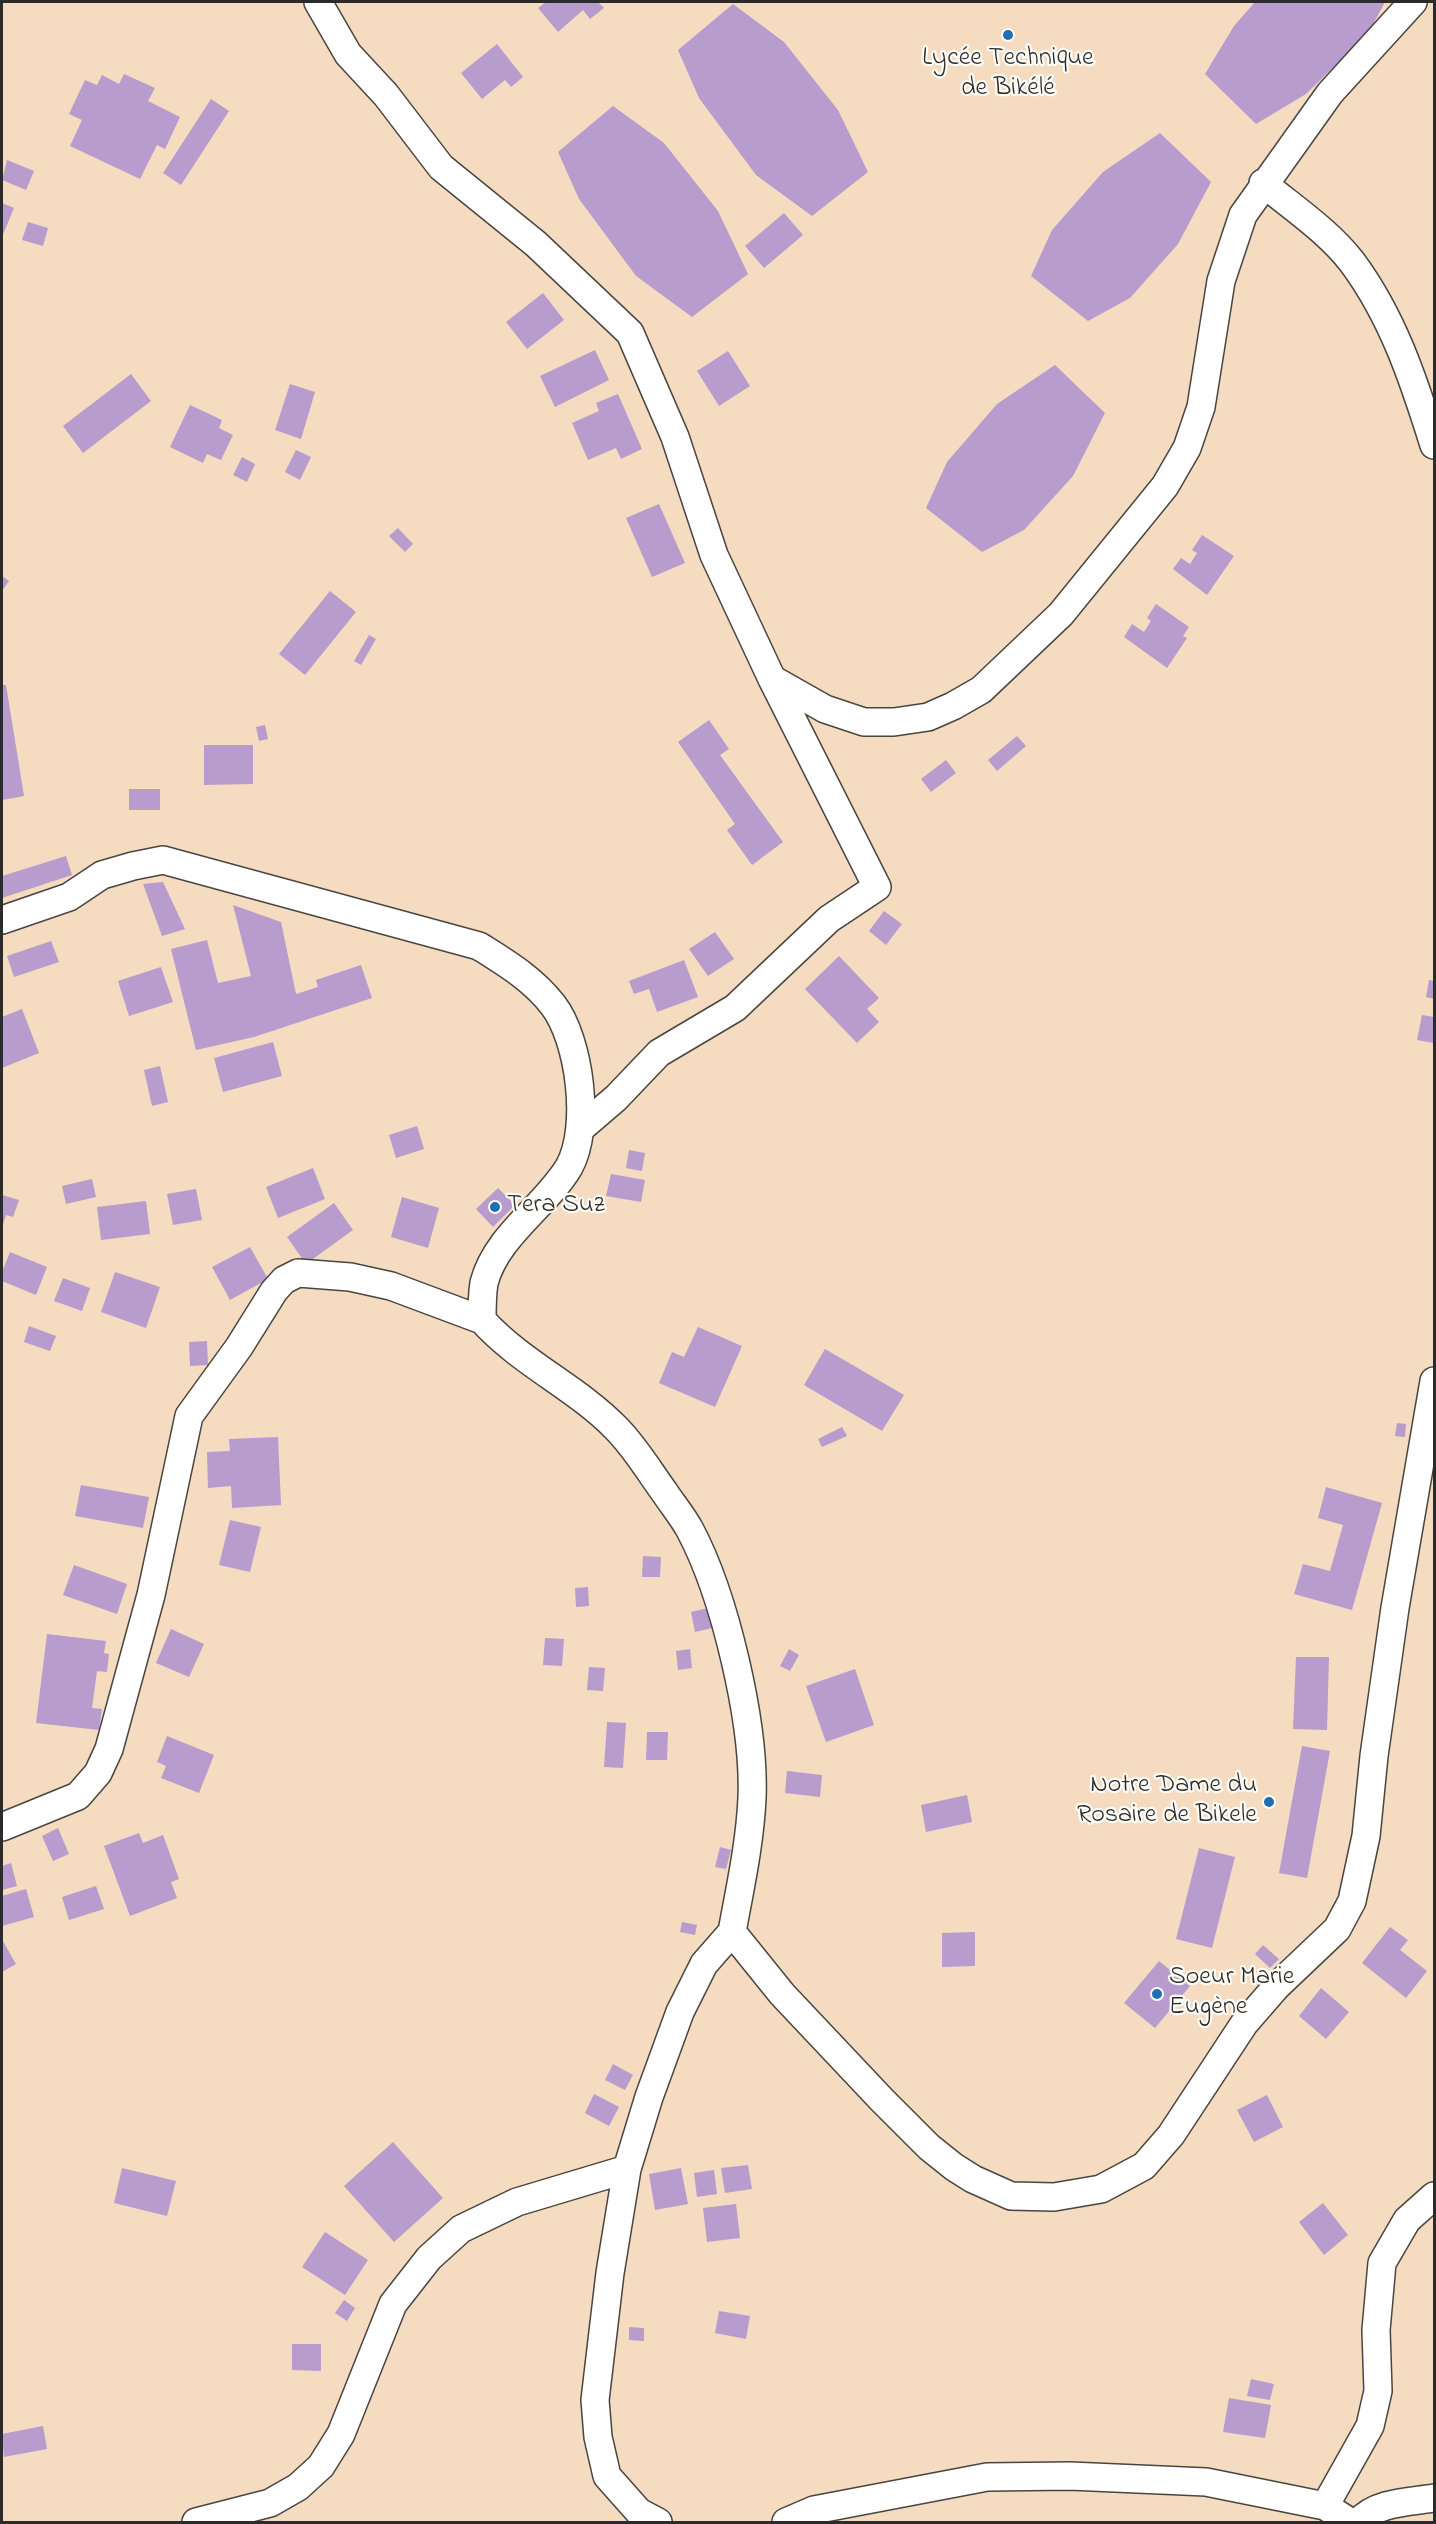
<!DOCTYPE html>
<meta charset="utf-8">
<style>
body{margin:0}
#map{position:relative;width:1436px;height:2524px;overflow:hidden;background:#f5dbbf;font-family:"Indie Flower",sans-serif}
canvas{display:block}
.frame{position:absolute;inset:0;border:3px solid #2b2b2b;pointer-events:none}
</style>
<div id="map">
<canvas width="1436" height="2524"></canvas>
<div class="frame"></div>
</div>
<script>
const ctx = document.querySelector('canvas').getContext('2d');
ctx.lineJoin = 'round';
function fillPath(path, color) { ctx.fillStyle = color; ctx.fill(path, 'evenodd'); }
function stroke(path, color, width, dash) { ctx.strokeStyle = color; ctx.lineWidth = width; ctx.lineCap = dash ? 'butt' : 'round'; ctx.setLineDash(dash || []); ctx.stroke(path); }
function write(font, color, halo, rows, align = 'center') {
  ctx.font = font + ' "Indie Flower",sans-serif'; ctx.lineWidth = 4.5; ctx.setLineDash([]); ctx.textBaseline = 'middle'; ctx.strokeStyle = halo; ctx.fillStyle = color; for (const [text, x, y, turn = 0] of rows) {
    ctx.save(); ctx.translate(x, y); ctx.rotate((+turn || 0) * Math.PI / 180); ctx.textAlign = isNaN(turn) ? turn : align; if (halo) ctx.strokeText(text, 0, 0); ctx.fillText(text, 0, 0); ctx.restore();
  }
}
fillPath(new Path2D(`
 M 546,2 L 598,2 L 604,8 L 590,19 L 583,10 L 558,32 L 538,8 Z
 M 1255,2 L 1385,2 L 1369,32 L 1306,94 L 1256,124 L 1205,74 L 1234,26 Z
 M 733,4 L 784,42 L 838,110 L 868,172 L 812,216 L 756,175 L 699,98 L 678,50 Z
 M 497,44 L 523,77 L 511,87 L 505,80 L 482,99 L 461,73 Z
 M 124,74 L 155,88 L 148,101 L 180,117 L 165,149 L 157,145 L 140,179 L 70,146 L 82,120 L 69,114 L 85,80 L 97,85 L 102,75 L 119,84 Z
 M 211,99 L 229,111 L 181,185 L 163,173 Z
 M 613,106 L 664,143 L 718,211 L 748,274 L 692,317 L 636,276 L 579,199 L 558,152 Z
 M 1160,133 L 1211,182 L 1178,244 L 1130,298 L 1088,321 L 1031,276 L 1052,230 L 1103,172 Z
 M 7,160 L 34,171 L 26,190 L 2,180 Z
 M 2,203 L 14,208 L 2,237 Z
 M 784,213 L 803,235 L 764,268 L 745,246 Z
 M 28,222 L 48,228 L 43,246 L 22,240 Z
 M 543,293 L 564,320 L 527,349 L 506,322 Z
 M 595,350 L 609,380 L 555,407 L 540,376 Z
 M 728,351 L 750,386 L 719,406 L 697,371 Z
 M 1055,365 L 1105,413 L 1073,476 L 1024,530 L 982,552 L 926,508 L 947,462 L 997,404 Z
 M 131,374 L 151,401 L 83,453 L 63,426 Z
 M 290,384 L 315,392 L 301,439 L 275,430 Z
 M 618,394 L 642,449 L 621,459 L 616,448 L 588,460 L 572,423 L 599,411 L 596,403 Z
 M 190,405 L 222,420 L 219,428 L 233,435 L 221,460 L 207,454 L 203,463 L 170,447 Z
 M 296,450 L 311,457 L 300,480 L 285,472 Z
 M 242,457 L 255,464 L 247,482 L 233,475 Z
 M 659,504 L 685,563 L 652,577 L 626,518 Z
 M 398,528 L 413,544 L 405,552 L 389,536 Z
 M 1202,535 L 1234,556 L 1207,595 L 1173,569 L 1181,558 L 1190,564 L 1197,553 L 1192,550 Z
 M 2,576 L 9,581 L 2,591 Z
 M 330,591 L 356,612 L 305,675 L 279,654 Z
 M 1156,604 L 1189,627 L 1183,636 L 1187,638 L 1167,668 L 1124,637 L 1132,624 L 1144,632 L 1151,621 L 1147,618 Z
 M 369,635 L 376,639 L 361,665 L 354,661 Z
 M 2,685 L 6,685 L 24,796 L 2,800 Z
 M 709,720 L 729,749 L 720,755 L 783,842 L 752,865 L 727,830 L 735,824 L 678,742 Z
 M 265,725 L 268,739 L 259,741 L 256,727 Z
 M 1017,736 L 1026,746 L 997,771 L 988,760 Z
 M 204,745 L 253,745 L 253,784 L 204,785 Z
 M 946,760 L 956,773 L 931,792 L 921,779 Z
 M 129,789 L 160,789 L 160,810 L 129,810 Z
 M 66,856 L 72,875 L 2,898 L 2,876 Z
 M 163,882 L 185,929 L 162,936 L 143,884 Z
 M 233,905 L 281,922 L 296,994 L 318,987 L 316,980 L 361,965 L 372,998 L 254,1037 L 196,1050 L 171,949 L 207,940 L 218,983 L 251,976 Z
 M 884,911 L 902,924 L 886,945 L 869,931 Z
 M 715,932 L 734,959 L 708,976 L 689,949 Z
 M 51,941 L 59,962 L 14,977 L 7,956 Z
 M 839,956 L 879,998 L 867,1009 L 879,1022 L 857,1043 L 805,989 Z
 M 684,960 L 698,997 L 657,1012 L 649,989 L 634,994 L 629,981 Z
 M 161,967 L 173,1002 L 129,1016 L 118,981 Z
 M 1429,980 L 1434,981 L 1434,999 L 1426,997 Z
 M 22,1009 L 39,1053 L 2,1068 L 2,1017 Z
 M 1422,1015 L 1434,1017 L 1434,1043 L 1417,1040 Z
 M 273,1042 L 282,1076 L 223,1092 L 214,1058 Z
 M 160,1066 L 168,1102 L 152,1106 L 144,1070 Z
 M 417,1126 L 424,1149 L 396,1158 L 389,1135 Z
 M 629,1150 L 645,1153 L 642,1171 L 626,1168 Z
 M 313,1168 L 325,1199 L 278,1218 L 266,1187 Z
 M 611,1174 L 645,1180 L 641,1202 L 606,1196 Z
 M 92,1179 L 96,1197 L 66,1204 L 62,1186 Z
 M 498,1188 L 515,1205 L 493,1227 L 476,1209 Z
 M 196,1189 L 202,1220 L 173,1225 L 167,1194 Z
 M 2,1195 L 19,1200 L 13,1217 L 6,1215 L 2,1228 Z
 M 402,1197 L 439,1208 L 428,1248 L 391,1237 Z
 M 146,1201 L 150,1234 L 101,1240 L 97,1207 Z
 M 334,1203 L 353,1230 L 306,1264 L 287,1237 Z
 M 250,1247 L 268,1279 L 230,1300 L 212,1267 Z
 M 10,1252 L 47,1267 L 36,1295 L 2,1281 L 2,1272 Z
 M 115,1272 L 160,1287 L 146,1328 L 101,1312 Z
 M 63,1278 L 90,1288 L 82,1311 L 54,1301 Z
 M 29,1326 L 56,1336 L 50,1351 L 24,1342 Z
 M 698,1327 L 742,1346 L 715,1407 L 659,1383 L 672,1352 L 684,1357 Z
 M 207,1341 L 208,1365 L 190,1366 L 189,1342 Z
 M 825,1349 L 904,1395 L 882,1431 L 804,1385 Z
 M 1397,1423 L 1406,1424 L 1405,1437 L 1395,1436 Z
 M 842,1427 L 847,1436 L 822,1447 L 818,1439 Z
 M 278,1437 L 281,1505 L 232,1508 L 231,1486 L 208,1488 L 207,1452 L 230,1451 L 229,1439 Z
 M 81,1485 L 149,1497 L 143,1528 L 75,1516 Z
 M 1326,1487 L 1382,1503 L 1352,1610 L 1294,1594 L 1303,1564 L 1330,1571 L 1343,1525 L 1318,1518 Z
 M 230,1520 L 261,1527 L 250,1572 L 219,1565 Z
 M 643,1556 L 661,1557 L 660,1577 L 642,1577 Z
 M 74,1565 L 127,1584 L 117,1614 L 63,1595 Z
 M 588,1587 L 589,1606 L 576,1607 L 575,1588 Z
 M 708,1608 L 712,1628 L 695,1632 L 691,1612 Z
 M 171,1629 L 204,1644 L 189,1677 L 156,1663 Z
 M 47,1634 L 106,1641 L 104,1653 L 109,1654 L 107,1672 L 97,1671 L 92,1708 L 102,1709 L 99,1730 L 36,1723 Z
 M 545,1638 L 564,1639 L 562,1666 L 543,1665 Z
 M 690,1649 L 692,1668 L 678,1670 L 676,1651 Z
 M 789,1649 L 799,1655 L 790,1671 L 780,1666 Z
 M 1296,1657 L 1329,1657 L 1327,1730 L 1293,1729 Z
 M 589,1667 L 605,1668 L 603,1691 L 587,1690 Z
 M 855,1669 L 874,1725 L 826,1742 L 806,1686 Z
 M 607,1722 L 626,1723 L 623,1768 L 604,1767 Z
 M 647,1732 L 668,1732 L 667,1760 L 646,1760 Z
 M 167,1736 L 214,1755 L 199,1793 L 161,1778 L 166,1766 L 157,1762 Z
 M 1302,1746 L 1330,1751 L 1307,1878 L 1279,1873 Z
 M 787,1771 L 822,1775 L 820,1797 L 785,1793 Z
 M 967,1795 L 972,1822 L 926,1832 L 921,1805 Z
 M 58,1828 L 69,1854 L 53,1861 L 42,1836 Z
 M 139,1833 L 143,1843 L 163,1835 L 179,1879 L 171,1882 L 177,1898 L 130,1916 L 104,1846 Z
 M 720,1847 L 731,1850 L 726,1869 L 715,1867 Z
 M 1199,1848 L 1235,1857 L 1212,1948 L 1176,1939 Z
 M 11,1863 L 17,1886 L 2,1890 L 2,1866 Z
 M 96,1886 L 104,1909 L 69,1920 L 62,1897 Z
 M 26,1889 L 34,1917 L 2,1926 L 2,1896 Z
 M 682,1922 L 697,1925 L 695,1935 L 680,1932 Z
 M 1390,1927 L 1408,1940 L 1400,1950 L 1427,1971 L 1406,1998 L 1362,1963 Z
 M 975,1932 L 975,1966 L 942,1967 L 942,1933 Z
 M 3,1941 L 16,1964 L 2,1972 L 2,1942 Z
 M 1263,1945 L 1279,1959 L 1270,1968 L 1255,1954 Z
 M 1159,1961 L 1190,1986 L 1155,2028 L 1124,2003 Z
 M 1321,1988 L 1349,2012 L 1326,2039 L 1299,2016 Z
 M 613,2064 L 633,2075 L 625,2090 L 605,2080 Z
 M 594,2094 L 619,2107 L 609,2126 L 585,2113 Z
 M 1267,2095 L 1283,2127 L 1254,2142 L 1237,2110 Z
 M 393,2142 L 443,2198 L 394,2242 L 344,2186 Z
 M 748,2165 L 752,2189 L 725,2193 L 721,2168 Z
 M 122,2168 L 176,2181 L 167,2216 L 114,2203 Z
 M 681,2168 L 688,2204 L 655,2210 L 649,2174 Z
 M 714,2170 L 717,2194 L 697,2197 L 694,2173 Z
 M 1323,2203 L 1348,2235 L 1324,2255 L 1299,2222 Z
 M 736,2204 L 740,2238 L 707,2242 L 703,2208 Z
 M 325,2232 L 368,2260 L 345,2295 L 302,2267 Z
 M 344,2300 L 355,2308 L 347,2321 L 335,2313 Z
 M 719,2311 L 750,2316 L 746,2339 L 715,2333 Z
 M 629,2327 L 644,2328 L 644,2341 L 629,2340 Z
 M 292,2344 L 321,2344 L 321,2371 L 292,2370 Z
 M 1251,2379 L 1274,2384 L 1270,2400 L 1247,2396 Z
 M 1229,2398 L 1271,2405 L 1265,2438 L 1223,2432 Z
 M 43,2426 L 47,2449 L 4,2457 L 2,2434 Z`), '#b79ccd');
const minor = new Path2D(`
 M 318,2 L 348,54 L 386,95 L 441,167 L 536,244 L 630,333 L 675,437 L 714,555 L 772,679 L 877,887 L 829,919 L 735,1008 L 659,1053 L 616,1098 L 581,1128
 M 1263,183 C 1293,208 1328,231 1352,262 C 1393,317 1414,381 1434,445
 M 772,679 L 825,709 L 864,722 L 894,722 L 928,717 L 953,706 L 981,690 L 1061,614 L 1165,486 L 1187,448 L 1201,407 L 1221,281 L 1243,215 L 1330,93 L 1413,2
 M 2,920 L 69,897 L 102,875 L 133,866 L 163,860 L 479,946 C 506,963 533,979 553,1005 C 580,1040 591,1128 569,1167 C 545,1207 496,1236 484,1283 C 482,1295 482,1308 482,1320 C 522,1364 576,1387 616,1428 C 635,1447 649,1471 665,1493 C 673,1505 683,1517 690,1530 C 725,1596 755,1723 752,1798 C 750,1843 740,1888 732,1932 L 782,1994 L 882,2100 L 929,2147 L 954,2167 L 973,2179 L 1011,2196 L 1054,2197 L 1101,2189 L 1144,2166 L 1171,2135 L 1244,2024 L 1277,1986 L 1337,1929 L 1352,1901 L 1366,1836 L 1374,1756 L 1395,1608 L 1434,1381
 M 2,1827 L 78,1796 L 98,1773 L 109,1749 L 151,1595 L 189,1416 L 239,1347 L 274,1291 L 284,1280 L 298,1273 L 350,1277 L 391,1286 L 482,1320
 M 196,2522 L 270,2503 L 298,2487 L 321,2466 L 341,2434 L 393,2304 L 429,2258 L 461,2229 L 517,2202 L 627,2169
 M 658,2522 L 639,2512 L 607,2476 L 598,2437 L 595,2400 L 610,2273 L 627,2169 L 649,2097 L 680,2012 L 704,1964 L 732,1932
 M 786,2522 L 814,2510 L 987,2477 L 1070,2476 L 1206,2482 L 1325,2506
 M 1350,2522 L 1325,2506 L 1370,2426 L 1378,2391 L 1376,2330 L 1382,2263 L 1407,2220 L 1434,2196
 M 1359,2522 C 1375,2502 1410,2502 1434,2498`);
stroke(minor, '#494541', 30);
stroke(minor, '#fff', 27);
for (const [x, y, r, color] of [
 [1008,35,6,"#1f6fb2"],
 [495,1207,6,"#1f6fb2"],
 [1269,1802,6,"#1f6fb2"],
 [1157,1994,6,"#1f6fb2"]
]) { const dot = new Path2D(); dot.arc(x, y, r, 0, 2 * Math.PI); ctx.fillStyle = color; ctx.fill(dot); stroke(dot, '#fdfcf7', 2); }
write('26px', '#2b2b2b', '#fdfcf7', [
 ["Lycée Technique",1008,60,"center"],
 ["de Bikélé",1008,90,"center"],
 ["Tera Suz",507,1207],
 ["Notre Dame du",1257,1787,"right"],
 ["Rosaire de Bikele",1257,1817,"right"],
 ["Soeur Marie",1169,1979],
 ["Eugène",1169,2009]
], 'left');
</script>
